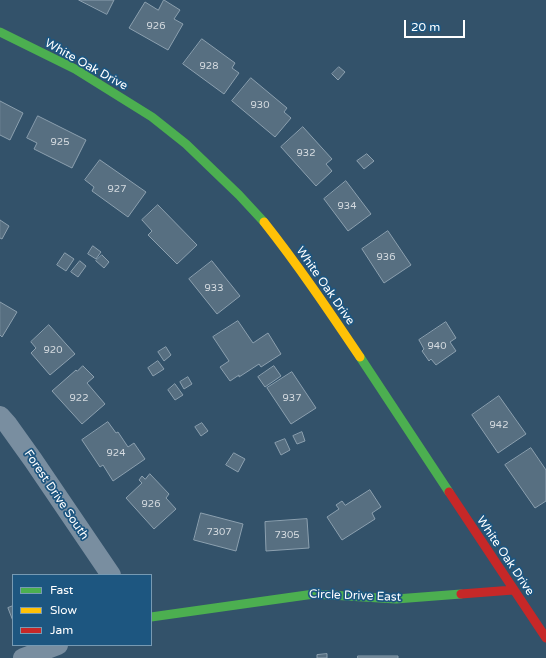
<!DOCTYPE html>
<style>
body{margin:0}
#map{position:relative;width:546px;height:658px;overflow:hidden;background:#33526a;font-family:"Varela Round",sans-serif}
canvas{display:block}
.legend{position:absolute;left:12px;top:574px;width:140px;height:72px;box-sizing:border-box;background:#1d5680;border:1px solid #779ab3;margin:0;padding:5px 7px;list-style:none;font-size:12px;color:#fff}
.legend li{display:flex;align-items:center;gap:8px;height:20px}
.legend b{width:20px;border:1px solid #779ab3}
.scale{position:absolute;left:404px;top:20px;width:61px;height:18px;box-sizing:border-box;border:2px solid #fff;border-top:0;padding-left:5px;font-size:12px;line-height:14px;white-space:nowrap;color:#fff;-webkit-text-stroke:3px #1d5680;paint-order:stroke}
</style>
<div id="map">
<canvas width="546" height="658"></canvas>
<ul class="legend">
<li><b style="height:5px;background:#4caf50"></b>Fast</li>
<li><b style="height:5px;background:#ffc107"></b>Slow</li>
<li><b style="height:5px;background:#c62828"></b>Jam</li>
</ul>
<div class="scale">20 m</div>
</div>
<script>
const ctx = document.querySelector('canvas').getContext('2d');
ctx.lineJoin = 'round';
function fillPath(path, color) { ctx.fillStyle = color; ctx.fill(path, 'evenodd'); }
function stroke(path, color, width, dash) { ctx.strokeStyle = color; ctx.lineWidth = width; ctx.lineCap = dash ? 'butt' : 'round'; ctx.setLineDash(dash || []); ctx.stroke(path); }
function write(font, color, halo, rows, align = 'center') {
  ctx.font = font + ' "Varela Round",sans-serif'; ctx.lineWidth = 3.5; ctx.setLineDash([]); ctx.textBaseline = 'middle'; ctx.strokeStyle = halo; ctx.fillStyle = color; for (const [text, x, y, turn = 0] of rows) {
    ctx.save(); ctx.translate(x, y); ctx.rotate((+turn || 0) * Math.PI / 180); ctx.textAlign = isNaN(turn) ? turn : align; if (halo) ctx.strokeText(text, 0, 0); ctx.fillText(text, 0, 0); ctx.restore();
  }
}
const building = new Path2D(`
 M 79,0 L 114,0 L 107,14 Z
 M 164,0 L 180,10 L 174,19 L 183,24 L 168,50 L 129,28 L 145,2 L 158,10 Z
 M 202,39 L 235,63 L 232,68 L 239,73 L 224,94 L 183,64 Z
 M 339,67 L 345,72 L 338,80 L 332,74 Z
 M 251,78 L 287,108 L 284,112 L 291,118 L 275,137 L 232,101 Z
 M 0,101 L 23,113 L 10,140 L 0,135 Z
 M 38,116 L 86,140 L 72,168 L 34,149 L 37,143 L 27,138 Z
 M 303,127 L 332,159 L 326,164 L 332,171 L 316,186 L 281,147 Z
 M 367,154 L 374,161 L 364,169 L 357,161 Z
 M 100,160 L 146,192 L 128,217 L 92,191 L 94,187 L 85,180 Z
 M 346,181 L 371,214 L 348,231 L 324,199 Z
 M 158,205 L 197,245 L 177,264 L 148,235 L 152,231 L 142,220 Z
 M 0,220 L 9,226 L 2,239 L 0,238 Z
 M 388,231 L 411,265 L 384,283 L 362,249 Z
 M 93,246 L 101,252 L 96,259 L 88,254 Z
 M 65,253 L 74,259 L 66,271 L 57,265 Z
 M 102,255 L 109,262 L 104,268 L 96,261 Z
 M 80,261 L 86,266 L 78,277 L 71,272 Z
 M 212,261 L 240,296 L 217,314 L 189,279 Z
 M 0,302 L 17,312 L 2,337 L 0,335 Z
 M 238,321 L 253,343 L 268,333 L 281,354 L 261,367 L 259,364 L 239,377 L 239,375 L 230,381 L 220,367 L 229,361 L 213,337 Z
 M 446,322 L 456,338 L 450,342 L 456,351 L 436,365 L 431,359 L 429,361 L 422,351 L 424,349 L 419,340 Z
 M 49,325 L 75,354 L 50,375 L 31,353 L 36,348 L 31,342 Z
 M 166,347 L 171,355 L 164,361 L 158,352 Z
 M 158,361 L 164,369 L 153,376 L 148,368 Z
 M 83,366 L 94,377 L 87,383 L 105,404 L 82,424 L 52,391 L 76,370 L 77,371 Z
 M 274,366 L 281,376 L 265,387 L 258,377 Z
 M 292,372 L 316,408 L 291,424 L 267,388 Z
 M 188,377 L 192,384 L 184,389 L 180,382 Z
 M 175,384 L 183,395 L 175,400 L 168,390 Z
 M 499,396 L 526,434 L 498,453 L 472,415 Z
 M 108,422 L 116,433 L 118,432 L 128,447 L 134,443 L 145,459 L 113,481 L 103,465 L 100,467 L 82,440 Z
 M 202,423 L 208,431 L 201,436 L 195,427 Z
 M 302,432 L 305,441 L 297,444 L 293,436 Z
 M 285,439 L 290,450 L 281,455 L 275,443 Z
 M 531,448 L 546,470 L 546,501 L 535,508 L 505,465 Z
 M 234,453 L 245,459 L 238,472 L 226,465 Z
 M 150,474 L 169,494 L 166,498 L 176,509 L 154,529 L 126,498 L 142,483 L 139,480 L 142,476 L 145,479 Z
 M 370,490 L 381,507 L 372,513 L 375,519 L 342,540 L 327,517 L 339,509 L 336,505 L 342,501 L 345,505 Z
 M 201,513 L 243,524 L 236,551 L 194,540 Z
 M 307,519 L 309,548 L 266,551 L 265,522 Z
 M 13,606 L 13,621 L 8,608 Z
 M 327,654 L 327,658 L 317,658 L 317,655 Z
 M 358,656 L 398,656 L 398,658 L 358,658 Z`);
fillPath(building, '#576f81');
stroke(building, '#8ca0af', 1);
stroke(new Path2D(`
 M 0,416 L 8,425 L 33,460 L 111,575
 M 23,658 L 58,645`), '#798ea0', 20);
stroke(new Path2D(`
 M 0,32 L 75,69 L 152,117 L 186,144 L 239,195 L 264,222
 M 360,357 L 449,492
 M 151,617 L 314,594 L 396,599 L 461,594`), '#4caf50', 9);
stroke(new Path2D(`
 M 264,222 C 298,265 329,311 360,357`), '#ffc107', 9);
stroke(new Path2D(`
 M 449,492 L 546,638
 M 461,594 L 513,590`), '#c62828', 9);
write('10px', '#d5dbe0', null, [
 ["926",156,26],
 ["928",209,66],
 ["930",260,105],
 ["925",60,142],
 ["932",306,153],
 ["927",117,189],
 ["934",347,206],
 ["936",386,257],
 ["933",214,288],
 ["940",437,346],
 ["920",53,350],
 ["922",79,398],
 ["937",292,398],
 ["942",499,425],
 ["924",116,453],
 ["926",151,504],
 ["7307",219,532],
 ["7305",287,535]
]);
write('12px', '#fff', '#1d5680', [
 ["White Oak Drive",86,65,29],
 ["White Oak Drive",325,286,55],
 ["Forest Drive South",56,495,56],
 ["White Oak Drive",505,556,56],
 ["Circle Drive East",355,596,2]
]);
</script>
